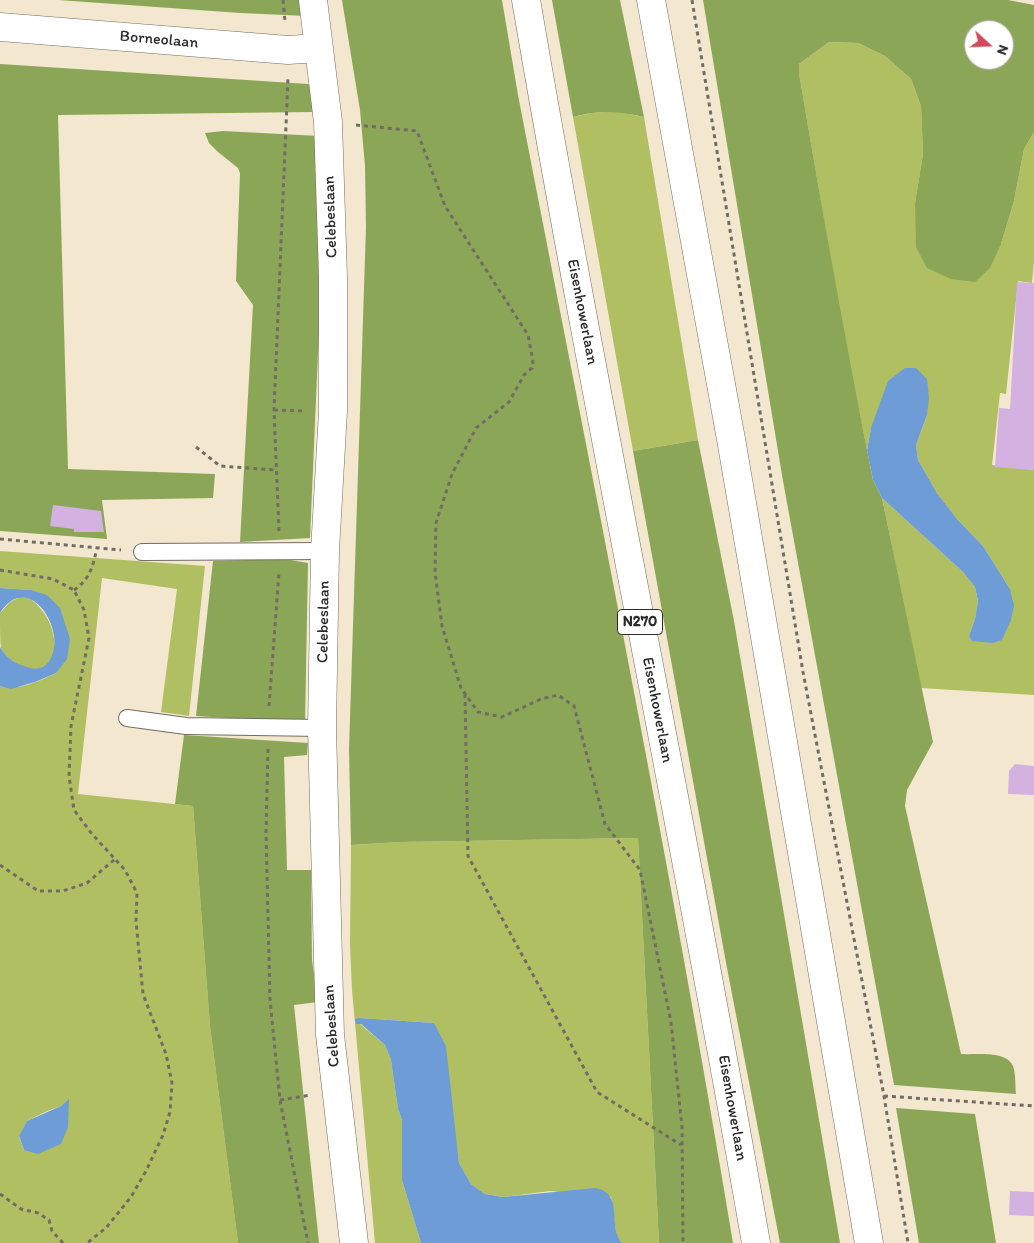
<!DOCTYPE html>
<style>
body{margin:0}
#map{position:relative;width:1034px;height:1243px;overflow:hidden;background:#f3e7cf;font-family:Itim,sans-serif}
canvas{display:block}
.north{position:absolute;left:964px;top:20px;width:50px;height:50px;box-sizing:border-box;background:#fff;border:1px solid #aaa;border-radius:50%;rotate:110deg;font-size:14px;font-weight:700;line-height:20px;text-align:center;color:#2b2b2b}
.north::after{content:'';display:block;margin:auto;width:18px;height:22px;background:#d1495b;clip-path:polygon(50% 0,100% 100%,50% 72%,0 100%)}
</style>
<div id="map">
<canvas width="1034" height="1243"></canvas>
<div class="north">N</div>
</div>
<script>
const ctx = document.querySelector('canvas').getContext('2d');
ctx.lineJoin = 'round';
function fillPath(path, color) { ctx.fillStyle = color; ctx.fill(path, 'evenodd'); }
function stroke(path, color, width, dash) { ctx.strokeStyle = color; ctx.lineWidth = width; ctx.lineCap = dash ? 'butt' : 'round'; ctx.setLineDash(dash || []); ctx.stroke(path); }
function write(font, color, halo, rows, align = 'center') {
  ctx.font = font + ' Itim,sans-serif'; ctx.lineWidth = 4.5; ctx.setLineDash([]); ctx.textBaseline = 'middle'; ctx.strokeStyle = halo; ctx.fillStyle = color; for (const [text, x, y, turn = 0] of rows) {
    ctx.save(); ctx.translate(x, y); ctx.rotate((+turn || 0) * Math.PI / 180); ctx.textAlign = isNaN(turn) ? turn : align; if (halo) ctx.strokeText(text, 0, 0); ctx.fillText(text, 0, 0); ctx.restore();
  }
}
fillPath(new Path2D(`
 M 829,42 L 858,43 L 885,56 L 911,79 L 921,106 L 923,154 L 915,203 L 1001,244 L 1014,201 L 1024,149 L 1034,132 L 1034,261 L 1032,283 L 1018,281 L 1006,394 L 1000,393 L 992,465 L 1034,470 L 1034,695 L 921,688 L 882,498 L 963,572 L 975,587 L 978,601 L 975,619 L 969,636 L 1010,589 L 983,546 L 957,519 L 937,493 L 918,460 L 916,445 L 927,415 L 871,428 L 867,450 L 842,326 L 799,73 L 799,64 Z
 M 614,111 L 644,117 L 698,440 L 633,451 L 573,117 L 592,113 Z
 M 0,551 L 205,566 L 189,716 L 161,712 L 177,589 L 102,578 L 78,794 L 193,806 L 210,1026 L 238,1243 L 0,1243 L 0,686 C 20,691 39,681 56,673 L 70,639 L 31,590 L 0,588 ZM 69,1099 L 24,1150 L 19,1137 L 27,1121 L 45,1112 L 61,1106 Z
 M 20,597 C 32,597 37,604 44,613 C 54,626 62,659 43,668 C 30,674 6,660 1,648 C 0,640 0,622 0,613 L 10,602 Z
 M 638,838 L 659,1243 L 622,1243 L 617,1238 L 611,1197 L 550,1191 L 504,1197 L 485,1194 L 471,1184 L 459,1163 L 455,1133 L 434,1023 L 360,1018 L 360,1024 L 385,1045 L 391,1060 L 398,1109 L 402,1120 L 402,1180 L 421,1243 L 375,1243 L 352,990 L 350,945 L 351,845 L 400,842 Z`), '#b0bf62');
fillPath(new Path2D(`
 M 58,0 L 305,0 L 307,16 L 240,13 Z
 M 342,0 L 502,0 L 518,95 C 592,478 670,859 733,1243 L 659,1243 L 638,838 L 400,842 L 351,845 L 349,749 L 366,227 L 365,166 L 360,110 Z
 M 552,0 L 620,0 L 644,117 C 614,111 602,110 573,117 Z
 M 703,0 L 1008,0 L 1034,5 L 1034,132 L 1024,149 L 1014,201 L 1001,244 L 990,268 L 975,282 L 951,279 L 927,268 L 916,247 L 915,203 L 923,154 L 921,106 L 911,79 L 885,56 L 858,43 L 829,42 L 799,64 L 799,73 C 822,209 846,345 873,480 L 882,498 L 933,742 L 907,790 L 905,806 L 961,1054 C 976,1055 1006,1050 1013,1066 C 1016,1074 1015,1086 1016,1094 L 894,1085 L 783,481 ZM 974,30 L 1004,30 L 1004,60 L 974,60 Z
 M 0,64 L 308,84 L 312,86 L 313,112 L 58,115 L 68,469 L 215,474 L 213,498 L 102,500 L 107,539 L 0,531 Z
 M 223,131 L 319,136 L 320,307 L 310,538 L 240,542 L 253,305 L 236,281 L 240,173 L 238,168 L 218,152 L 209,143 L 205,133 Z
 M 698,440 L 734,621 L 840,1243 L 780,1243 L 727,968 L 633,451 Z
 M 284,559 L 308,563 L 305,723 L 196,716 L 213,561 Z
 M 184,735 L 308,743 L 307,755 L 284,757 L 287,870 L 311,870 L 312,960 L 318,1002 L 294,1005 L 319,1243 L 238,1243 L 210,1026 L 193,806 L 175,804 Z
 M 896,1108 L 975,1114 L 996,1243 L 919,1243 Z`), '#8ca658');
fillPath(new Path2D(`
 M 905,368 L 916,368 L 927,379 L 929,398 L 927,415 L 916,445 L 918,460 L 937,493 L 957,519 L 983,546 L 1010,589 L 1014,606 L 1011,620 L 1002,640 L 993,643 L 972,641 L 969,636 L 975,619 L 978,601 L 975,587 L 963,572 L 882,498 L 873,480 L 867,450 L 871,428 L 888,381 Z
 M 0,588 L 31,590 L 47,595 L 60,608 L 70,639 L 67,659 L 56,673 L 35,682 L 11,689 L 0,686 L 0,647 C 8,660 16,664 30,668 C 38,670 45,668 50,660 C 68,630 28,569 0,613 Z
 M 360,1018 L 434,1023 L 446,1046 L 459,1163 L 471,1184 L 485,1194 L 503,1197 L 595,1188 C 625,1193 607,1226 622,1243 L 421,1243 L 402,1180 L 402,1120 L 398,1109 L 391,1060 L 385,1045 L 361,1024 L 356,1024 L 355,1019 Z
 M 69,1099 L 68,1127 L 61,1144 L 38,1154 L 24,1150 L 19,1136 L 27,1121 L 61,1106 Z`), '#6d9cd6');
fillPath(new Path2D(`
 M 1017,282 L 1034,283 L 1034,470 L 995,467 L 999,408 L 1010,409 Z
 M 53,505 L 101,511 L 104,532 L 74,532 L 74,529 L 50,526 Z
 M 1015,764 L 1034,766 L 1034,795 L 1008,794 L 1009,771 Z
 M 1010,1191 L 1034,1192 L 1034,1216 L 1009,1215 Z`), '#d3b1e1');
const lane = new Path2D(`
 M 142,552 L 325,551
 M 127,718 L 186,726 L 322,728`);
const street = new Path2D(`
 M 313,0 L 328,122 L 333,277 L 333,411 L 325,551 L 322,728 L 330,1035 L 354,1243
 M 0,27 L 288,50 L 319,48`);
const primary = new Path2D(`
 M 526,0 C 597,415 684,828 756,1243
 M 651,0 L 731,439 L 869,1243`);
stroke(lane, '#716d64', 18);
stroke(street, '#716d64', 29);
stroke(primary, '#716d64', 29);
stroke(new Path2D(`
 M 283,0 L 285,22
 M 692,0 L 803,672 L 884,1096 L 908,1243
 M 356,125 L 417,131 L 445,206 L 528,335 L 533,361 L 532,368 L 524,375 L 509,402 L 476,428 L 452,474 L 436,523 L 435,572 L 442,626 L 461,688 L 478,712 L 502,717 L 541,699 L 558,695 L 574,706 L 605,824 L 640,870 L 671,1022 L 682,1127 L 683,1243
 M 274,410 L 306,411
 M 196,447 L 220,466 L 276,470
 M 279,531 L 274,410 L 288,78
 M 0,539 L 121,550
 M 0,570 L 53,579 L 74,590 L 84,610 L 89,638 L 71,726 L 69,776 L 74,810 L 92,834 L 125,870 L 137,893 L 136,921 L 143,994 L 166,1054 L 172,1083 L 170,1112 L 163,1135 L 146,1171 L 131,1197 L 106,1228 L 87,1243
 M 74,590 C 90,579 93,566 97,548
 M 465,694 L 468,856 L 597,1092 L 681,1145
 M 269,706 L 279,572
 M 268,749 L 266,832 L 270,1000 L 280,1100 L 308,1243
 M 0,865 L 38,891 L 63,891 L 87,883 L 115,859
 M 884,1096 L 1034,1106
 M 280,1100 L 311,1095
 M 0,1194 L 21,1209 L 38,1213 L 49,1220 L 52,1231 L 63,1243`), '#716d64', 3, [4, 4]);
stroke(lane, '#fff', 16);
stroke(street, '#fff', 28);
stroke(primary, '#fff', 28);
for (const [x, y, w] of [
 [640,622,45]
]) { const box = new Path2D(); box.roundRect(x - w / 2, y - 12.5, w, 25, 4); ctx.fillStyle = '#fff'; ctx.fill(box); stroke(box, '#2b2b2b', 1); }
write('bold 15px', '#2b2b2b', null, [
 ["N270",640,622]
]);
write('16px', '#2b2b2b', '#fff', [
 ["Borneolaan",159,40,5],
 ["Celebeslaan",331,217,-92],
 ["Eisenhowerlaan",582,312,79],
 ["Celebeslaan",324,622,-89],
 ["Eisenhowerlaan",657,710,79],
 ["Celebeslaan",332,1026,-94],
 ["Eisenhowerlaan",732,1108,80]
]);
</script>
